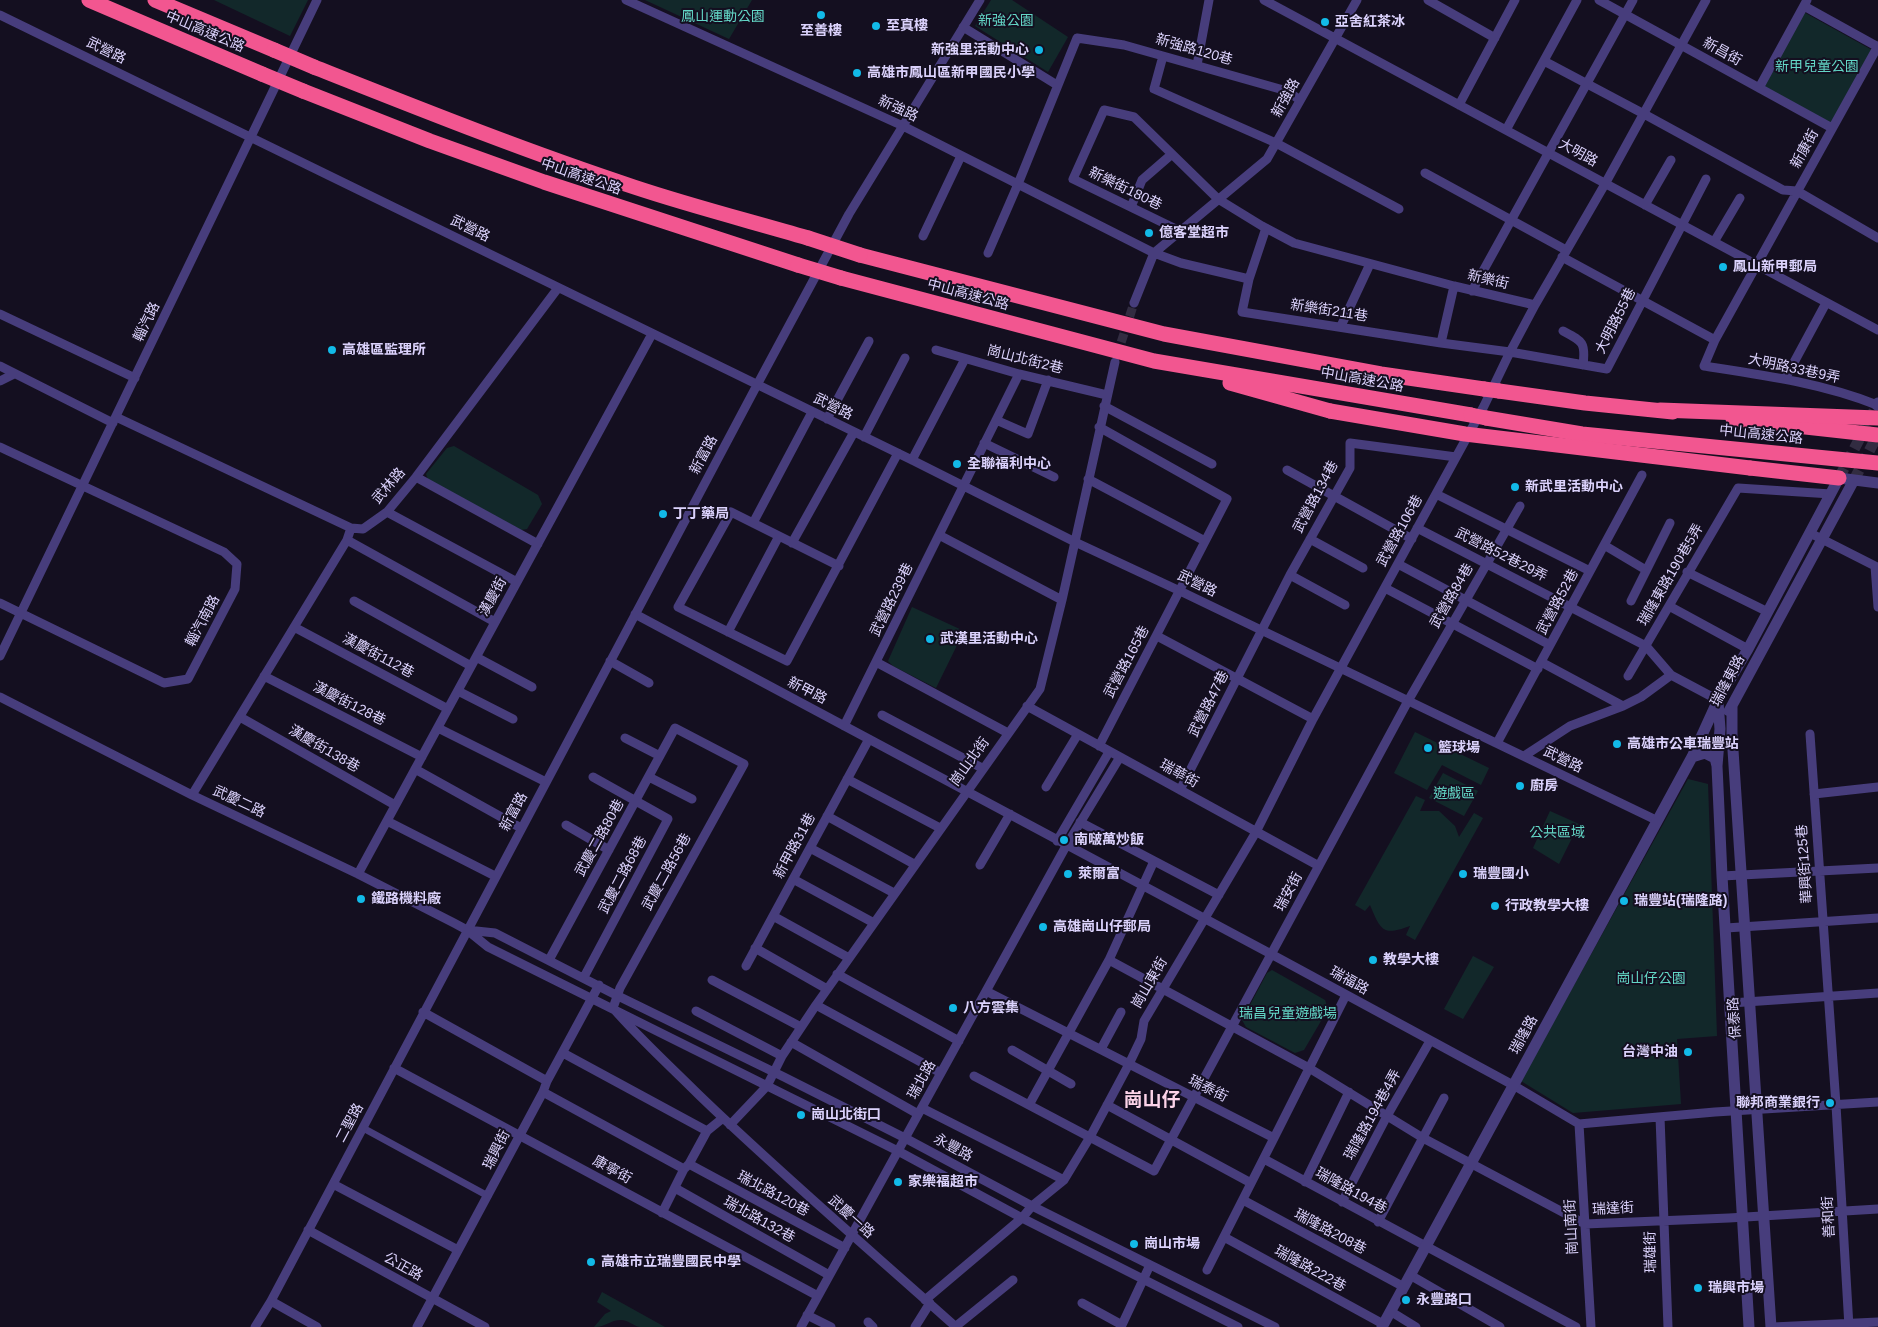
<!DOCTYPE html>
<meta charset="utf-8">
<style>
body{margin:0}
canvas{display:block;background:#140f20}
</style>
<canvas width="1878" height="1327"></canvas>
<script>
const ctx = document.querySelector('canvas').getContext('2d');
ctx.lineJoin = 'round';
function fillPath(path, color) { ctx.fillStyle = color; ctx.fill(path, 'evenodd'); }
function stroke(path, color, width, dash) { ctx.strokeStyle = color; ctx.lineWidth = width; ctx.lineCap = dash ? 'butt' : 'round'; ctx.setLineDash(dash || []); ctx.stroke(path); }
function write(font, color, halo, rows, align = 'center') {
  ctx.font = font + ' Helvetica,"Noto Sans TC",sans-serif'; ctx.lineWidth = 4; ctx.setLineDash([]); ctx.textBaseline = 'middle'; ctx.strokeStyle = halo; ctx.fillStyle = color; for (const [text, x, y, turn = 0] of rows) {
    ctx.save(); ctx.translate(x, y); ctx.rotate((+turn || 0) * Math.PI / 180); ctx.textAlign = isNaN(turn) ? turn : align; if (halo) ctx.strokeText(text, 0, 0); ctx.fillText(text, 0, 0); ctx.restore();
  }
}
fillPath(new Path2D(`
 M 214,0 L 308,0 L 290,36 Z
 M 645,0 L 752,0 L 729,39 Z
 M 991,0 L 1012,0 L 1068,37 L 1048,72 L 975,26 Z
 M 1800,10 L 1872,50 L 1832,125 L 1760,86 Z
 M 454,446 L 538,495 L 542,504 L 527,529 L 521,530 L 428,480 L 426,474 L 447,448 Z
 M 912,607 L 964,631 L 936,688 L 893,666 L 888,661 Z
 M 1415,732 L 1489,768 L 1481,785 L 1442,765 L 1427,790 L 1394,773 Z
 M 1443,773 L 1478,791 L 1464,816 L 1429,798 Z
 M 1688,779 L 1708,784 L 1717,1036 L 1677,1039 L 1681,1104 L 1573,1113 L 1521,1081 Z
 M 1416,796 L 1425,800 L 1420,811 L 1439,811 L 1455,826 L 1459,837 L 1474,813 L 1483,818 L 1415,940 L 1406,935 L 1410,926 C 1383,936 1381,931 1370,905 L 1365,911 L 1355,905 Z
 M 1550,811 L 1579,824 L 1559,864 L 1533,848 Z
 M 1473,956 L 1494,967 L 1463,1019 L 1444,1009 Z
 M 1272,970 L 1325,1000 L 1328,1009 L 1304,1050 L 1295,1053 L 1246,1027 L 1242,1020 L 1267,973 Z
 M 602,1292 L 665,1327 C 658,1327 648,1327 640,1327 C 633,1326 629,1320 621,1320 C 610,1320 606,1327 594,1327 L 605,1314 L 611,1311 L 597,1302 Z`), '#12282a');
stroke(new Path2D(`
 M 1117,355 L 1134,303`), '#322c41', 9, [9, 4.5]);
stroke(new Path2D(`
 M 1839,478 L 1874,411
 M 1854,480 L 1878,434`), '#322c41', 11, [11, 5.5]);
stroke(new Path2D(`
 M 363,1128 L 488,1196`), '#473d7c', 7);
stroke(new Path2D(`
 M 626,0 L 903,126 L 1154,253 L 1181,263 L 1249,279
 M 1264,0 L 1878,330
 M 1428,0 L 1495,38
 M 1599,0 L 1832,128
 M 1804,6 L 1878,47
 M 0,15 L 912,460 L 1075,542 L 1180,591 L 1656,820
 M 963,27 L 1057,85
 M 1163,56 L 1154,89 L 1276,143 L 1399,209
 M 1544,61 L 1644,114 L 1783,190 L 1797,191 L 1878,238
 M 1197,65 L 1209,0
 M 1759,88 L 1807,0
 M 1459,105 L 1515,0
 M 1506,130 L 1577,0
 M 1425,173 L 1566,250
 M 1645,205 L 1671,160
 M 1131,207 L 1142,180 L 1172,154
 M 1266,228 L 1249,279 L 1242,312 L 1441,343 L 1454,286
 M 1180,231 L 1073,179 L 1104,110 L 1134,117 L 1218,199 L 1262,226 L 1294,243 L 1454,286 L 1535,305 L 1605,184 L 1706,0
 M 923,236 L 961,156
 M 1714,242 L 1740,198
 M 988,253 L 1018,184 L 1077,38 L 1124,45 L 1287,91 L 1300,100
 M 1562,257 L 1715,340
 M 1472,291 L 1633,0
 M 1134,303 L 1154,253 L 1267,159 L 1357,0
 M 0,314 L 135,378
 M 1341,326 L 1370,264
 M 1563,331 C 1582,341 1586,342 1583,365
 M 1441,343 L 1510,352 L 1607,369 L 1706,179
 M 936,350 L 1019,374 L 1107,395
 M 0,366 L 113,423
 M 1785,379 L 1826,303
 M 0,381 L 14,374
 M 1877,405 C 1822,383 1763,375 1704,366 L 1715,340 L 1878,46
 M 1104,406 L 1212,464
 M 116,417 L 351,528 L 363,529 L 387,512 L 416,477 L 558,288
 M 827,419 L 869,341
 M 996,420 L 1028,434 L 1048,380
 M 864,437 L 905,358
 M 984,443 L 1054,477
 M 0,447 L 224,552 L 237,564 L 235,589 L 188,679 L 164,683 L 0,603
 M 912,460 L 965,359
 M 1287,470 L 1412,539
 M 416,477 L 538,544
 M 1088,479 L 1205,541
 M 1436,494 L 1590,571
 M 387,512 L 517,582
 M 753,523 L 812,412
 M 1417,528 L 1646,646 L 1671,675 L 1718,700
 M 1810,533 L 1875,566 L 1878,607
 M 939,535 L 1062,600
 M 1310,539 L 1363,568
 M 347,540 L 495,622
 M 792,543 L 854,432
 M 1604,545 L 1646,570
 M 1398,564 L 1550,645
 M 839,566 L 731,512 L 678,607 L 787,661 L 898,453
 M 1687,572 L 1768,612
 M 1290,575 L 1345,605
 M 1385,588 L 1538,669
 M 354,601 L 471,666
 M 1631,601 L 1670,523
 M 1669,606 L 1748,649
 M 635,614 L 1271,954 L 1513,1085 L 1579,1124 L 1715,1112 L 1878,1102
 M 294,627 L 448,709
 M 728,632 L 779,536
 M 1157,636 L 1313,719
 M 0,656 L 317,0
 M 476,657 L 532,687
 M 610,661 L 649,683
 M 876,662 L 1008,733
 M 1541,662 L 1623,706
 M 264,676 L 422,757
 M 1628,676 L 1738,488 L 1831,494
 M 458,691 L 513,719
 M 0,697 L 192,795 L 358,874 L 454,923 L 467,930 L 488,947 L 898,1151 L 1022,1218 L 1238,1327
 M 1027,706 L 1319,866
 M 882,715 L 982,768
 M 240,717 L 395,805
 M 844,726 L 1019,374
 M 438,728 L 546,782
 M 1810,734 L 1836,1105 L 1849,1327
 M 625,738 L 660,756
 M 1497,743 L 1642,475
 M 1099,746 L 1227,499 L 1099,427
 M 1524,756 L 1570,726 L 1623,706 L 1641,697 L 1671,675
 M 415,769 L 521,828
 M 649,777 L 692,799
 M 847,779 L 940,828
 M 1046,787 L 1078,734
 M 1180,790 L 1290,575 L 1350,468 L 1350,443 L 1456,457
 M 1814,794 L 1878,787
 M 192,795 L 347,540 L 351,528
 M 827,816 L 914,864
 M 387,821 L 495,876
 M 1080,822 L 1219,895
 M 566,825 L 609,850
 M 1057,841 L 1109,752
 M 810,848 L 894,893
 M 980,865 L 1010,814
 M 358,874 L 652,334
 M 1722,876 L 1878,868
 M 793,879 L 874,923
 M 773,916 L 849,958
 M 1726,928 L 1878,918
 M 467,930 L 495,933 L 616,995 L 784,1077 L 905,1138 L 1032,1206 L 1275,1327
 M 755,948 L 827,989
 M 549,960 L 675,728 L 744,764 L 620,988 L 613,1008 C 640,1039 670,1066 699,1095 C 782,1175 870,1250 956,1327
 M 1109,960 L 1154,861
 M 746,966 L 869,739
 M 837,974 L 959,1041
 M 584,977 L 668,819 L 593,777
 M 712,980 L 801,1027
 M 986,991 L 1274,1138 L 1346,995
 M 1731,1003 L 1878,993
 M 816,1005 L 941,1073
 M 696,1011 L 782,1056
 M 423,1012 L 547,1081
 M 791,1042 L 918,1114
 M 1101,1049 L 1121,1012
 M 1012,1050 L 1071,1084
 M 563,1053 L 707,1131
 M 394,1068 L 818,1296
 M 974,1076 L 1154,1171 L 1408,701 L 1520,506
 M 543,1092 L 684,1169
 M 1029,1105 L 1109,960 L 1309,1068 L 1423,1138 L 1585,1224 L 1729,1218 L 1878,1209
 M 1107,1105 L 1251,1183
 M 922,1108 L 1064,1180
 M 1660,1117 L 1668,1327
 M 1579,1124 L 1591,1327
 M 730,1125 L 767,1086 L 782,1056 L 816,1005 L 1040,689 L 1062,600 L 1115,362
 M 1264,1159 L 1576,1327
 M 689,1164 L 845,1248
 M 1305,1182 L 1349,1092
 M 333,1184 L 458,1250
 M 675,1188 L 829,1275
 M 1243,1200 L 1404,1287
 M 1342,1202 L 1387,1116 L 1430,1041
 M 662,1213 L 684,1169 L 689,1164 L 707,1131 L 723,1118
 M 1378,1222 L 1444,1098
 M 308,1230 L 485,1327
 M 1224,1237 L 1383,1324
 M 1207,1270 L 1274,1138
 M 1410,1275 L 1500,1327
 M 925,1300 L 1022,1218 L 1032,1206 L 1064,1180 L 1090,1137 L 1129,1064 L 1141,1039 L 1144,1021 L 1256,832 L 1313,719 L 1484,406 L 1510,352 L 1535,305
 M 271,1301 L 317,1327
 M 1082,1303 L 1122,1325
 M 1390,1311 L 1416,1327
 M 807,1315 L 831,1327
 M 868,1322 L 873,1327
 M 255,1327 L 271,1301 L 757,385 L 849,214 L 980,0
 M 417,1327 L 543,1092 L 547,1081 L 599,985
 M 801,1327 L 1066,846 L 1120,757
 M 915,1327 L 930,1303
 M 955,1327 L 1013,1280
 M 1121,1327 L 1150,1265
 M 1773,1327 L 1878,1322`), '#473d7c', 9);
stroke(new Path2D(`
 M 1877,405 L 1878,403
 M 1718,702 L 1720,729 L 1717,766 L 1722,876 L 1749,1327
 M 1732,706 L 1732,735 L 1771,1327
 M 1729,711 L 1854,480
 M 1692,757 L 1705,753 L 1715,758 L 1717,766
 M 1382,1327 L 1692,757 L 1718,700 L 1748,649 L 1839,478 L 1878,483`), '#473d7c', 11);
stroke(new Path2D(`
 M 89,0 L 262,74
 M 155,0 L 274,50
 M 314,67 C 420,109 525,151 634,187 C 691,206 750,221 808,238
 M 303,91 L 430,141 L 544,182 L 798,265
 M 860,255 L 1164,334 L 1381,374 L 1484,389
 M 841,278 L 1154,361 L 1471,415
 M 1230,383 L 1330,411
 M 1499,391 L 1585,403 L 1673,412
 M 1486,418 L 1582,434 L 1878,463
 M 1733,419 L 1878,435
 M 1750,468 L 1839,478`), '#f25690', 15);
stroke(new Path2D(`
 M 274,50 L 314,67
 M 262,74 L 303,91
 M 808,238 L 860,255
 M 798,265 L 841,278
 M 1484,389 L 1499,391
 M 1660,410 L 1878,418
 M 1330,411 L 1465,434 L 1750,468
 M 1471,415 L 1486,418`), '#f25690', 15);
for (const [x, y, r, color] of [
 [821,15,5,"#12bae8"],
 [1325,22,5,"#12bae8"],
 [876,26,5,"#12bae8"],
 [1039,50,5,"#12bae8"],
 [857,73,5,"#12bae8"],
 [1149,233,5,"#12bae8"],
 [1723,267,5,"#12bae8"],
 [332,350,5,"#12bae8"],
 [957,464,5,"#12bae8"],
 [1515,487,5,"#12bae8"],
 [663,514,5,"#12bae8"],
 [930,639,5,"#12bae8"],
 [1617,744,5,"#12bae8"],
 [1428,748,5,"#12bae8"],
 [1520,786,5,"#12bae8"],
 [1064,840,5,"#12bae8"],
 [1068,874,5,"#12bae8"],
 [1463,874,5,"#12bae8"],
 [361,899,5,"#12bae8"],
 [1624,901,5,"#12bae8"],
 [1495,906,5,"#12bae8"],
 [1043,927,5,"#12bae8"],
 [1373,960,5,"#12bae8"],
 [953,1008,5,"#12bae8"],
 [1688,1052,5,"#12bae8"],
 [1830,1103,5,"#12bae8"],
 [801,1115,5,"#12bae8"],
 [898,1182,5,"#12bae8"],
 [1134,1244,5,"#12bae8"],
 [591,1262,5,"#12bae8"],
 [1698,1288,5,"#12bae8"],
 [1406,1300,5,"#12bae8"]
]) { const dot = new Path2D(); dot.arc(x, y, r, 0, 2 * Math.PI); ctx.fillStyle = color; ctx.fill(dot); stroke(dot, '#140f20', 2); }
write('14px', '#63d6c6', '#140f20', [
 ["鳳山運動公園",723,17],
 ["新強公園",1006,21],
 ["新甲兒童公園",1817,67],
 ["遊戲區",1454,794],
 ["公共區域",1557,833],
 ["崗山仔公園",1651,979],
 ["瑞昌兒童遊戲場",1288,1014]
]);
write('bold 14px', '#dbd2fc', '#140f20', [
 ["亞舍紅茶冰",1335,22],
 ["至真樓",886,26],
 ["至善樓",821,31,"center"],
 ["新強里活動中心",1029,50,"right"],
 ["高雄市鳳山區新甲國民小學",867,73],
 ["億客堂超市",1159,233],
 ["鳳山新甲郵局",1733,267],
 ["高雄區監理所",342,350],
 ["全聯福利中心",967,464],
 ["新武里活動中心",1525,487],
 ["丁丁藥局",673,514],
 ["武漢里活動中心",940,639],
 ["高雄市公車瑞豐站",1627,744],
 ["籃球場",1438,748],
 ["廚房",1530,786],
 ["南啵萬炒飯",1074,840],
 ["萊爾富",1078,874],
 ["瑞豐國小",1473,874],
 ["鐵路機料廠",371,899],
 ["瑞豐站(瑞隆路)",1634,901],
 ["行政教學大樓",1505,906],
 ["高雄崗山仔郵局",1053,927],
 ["教學大樓",1383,960],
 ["八方雲集",963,1008],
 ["台灣中油",1678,1052,"right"],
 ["聯邦商業銀行",1820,1103,"right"],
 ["崗山北街口",811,1115],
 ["家樂福超市",908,1182],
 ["崗山市場",1144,1244],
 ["高雄市立瑞豐國民中學",601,1262],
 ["瑞興市場",1708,1288],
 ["永豐路口",1416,1300]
], 'left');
write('14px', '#dbd2fc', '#140f20', [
 ["中山高速公路",205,32,23],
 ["新強路120巷",1194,50,16],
 ["武營路",106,51,26],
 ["新昌街",1722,52,29],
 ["新強路",1286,98,-61],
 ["新強路",898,109,25],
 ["新康街",1805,149,-61],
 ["大明路",1578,153,29],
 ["中山高速公路",581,177,19],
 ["新樂街180巷",1125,189,26],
 ["武營路",470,229,26],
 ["新樂街",1488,280,13],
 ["中山高速公路",968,295,15],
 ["新樂街211巷",1329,311,9],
 ["大明路55巷",1616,321,-63],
 ["輜汽路",147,322,-64],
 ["崗山北街2巷",1025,360,14],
 ["大明路33巷9弄",1794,369,12],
 ["中山高速公路",1362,380,10],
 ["武營路",833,407,26],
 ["中山高速公路",1761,435,6],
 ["新富路",704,455,-62],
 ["武林路",389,486,-49],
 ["武營路134巷",1316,497,-62],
 ["武營路106巷",1400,531,-61],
 ["武營路52巷29弄",1501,555,27],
 ["瑞隆東路190巷5弄",1671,575,-60],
 ["武營路",1197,584,26],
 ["武營路84巷",1452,596,-60],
 ["漢慶街",493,597,-61],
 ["武營路239巷",892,600,-64],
 ["武營路52巷",1558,602,-62],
 ["輜汽南路",203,621,-62],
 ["漢慶街112巷",378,656,28],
 ["武營路165巷",1127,662,-62],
 ["瑞隆東路",1728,681,-62],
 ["新甲路",807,691,27],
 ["漢慶街128巷",349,704,27],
 ["武營路47巷",1209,704,-63],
 ["漢慶街138巷",324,749,30],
 ["武營路",1563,760,26],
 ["崗山北街",970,762,-54],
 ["瑞華街",1179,774,29],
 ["武慶二路",239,802,25],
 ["新富路",514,812,-62],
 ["武慶二路80巷",600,838,-61],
 ["新甲路31巷",795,846,-62],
 ["華興街125巷",1805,864,-94],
 ["武慶二路56巷",667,872,-61],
 ["武慶二路68巷",623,875,-62],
 ["瑞安街",1289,892,-62],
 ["瑞福路",1349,981,29],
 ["崗山東街",1150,983,-60],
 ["保泰路",1735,1018,-94],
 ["瑞隆路",1524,1035,-61],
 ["瑞北路",922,1080,-61],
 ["瑞泰街",1208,1089,27],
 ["瑞隆路194巷4弄",1373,1115,-61],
 ["二聖路",350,1123,-62],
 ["永豐路",953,1148,28],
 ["瑞興街",497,1150,-63],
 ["康寧街",612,1170,29],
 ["瑞隆路194巷",1351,1191,29],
 ["瑞北路120巷",773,1194,28],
 ["瑞達街",1613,1209,-3],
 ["武慶一路",851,1217,42],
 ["善和街",1829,1217,-93],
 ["瑞北路132巷",759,1220,29],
 ["崗山南街",1572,1227,-93],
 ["瑞隆路208巷",1330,1232,28],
 ["瑞雄街",1651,1252,-91],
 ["公正路",403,1267,29],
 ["瑞隆路222巷",1310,1269,29]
]);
write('bold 19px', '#fcd3e9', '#140f20', [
 ["崗山仔",1152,1101]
]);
</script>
